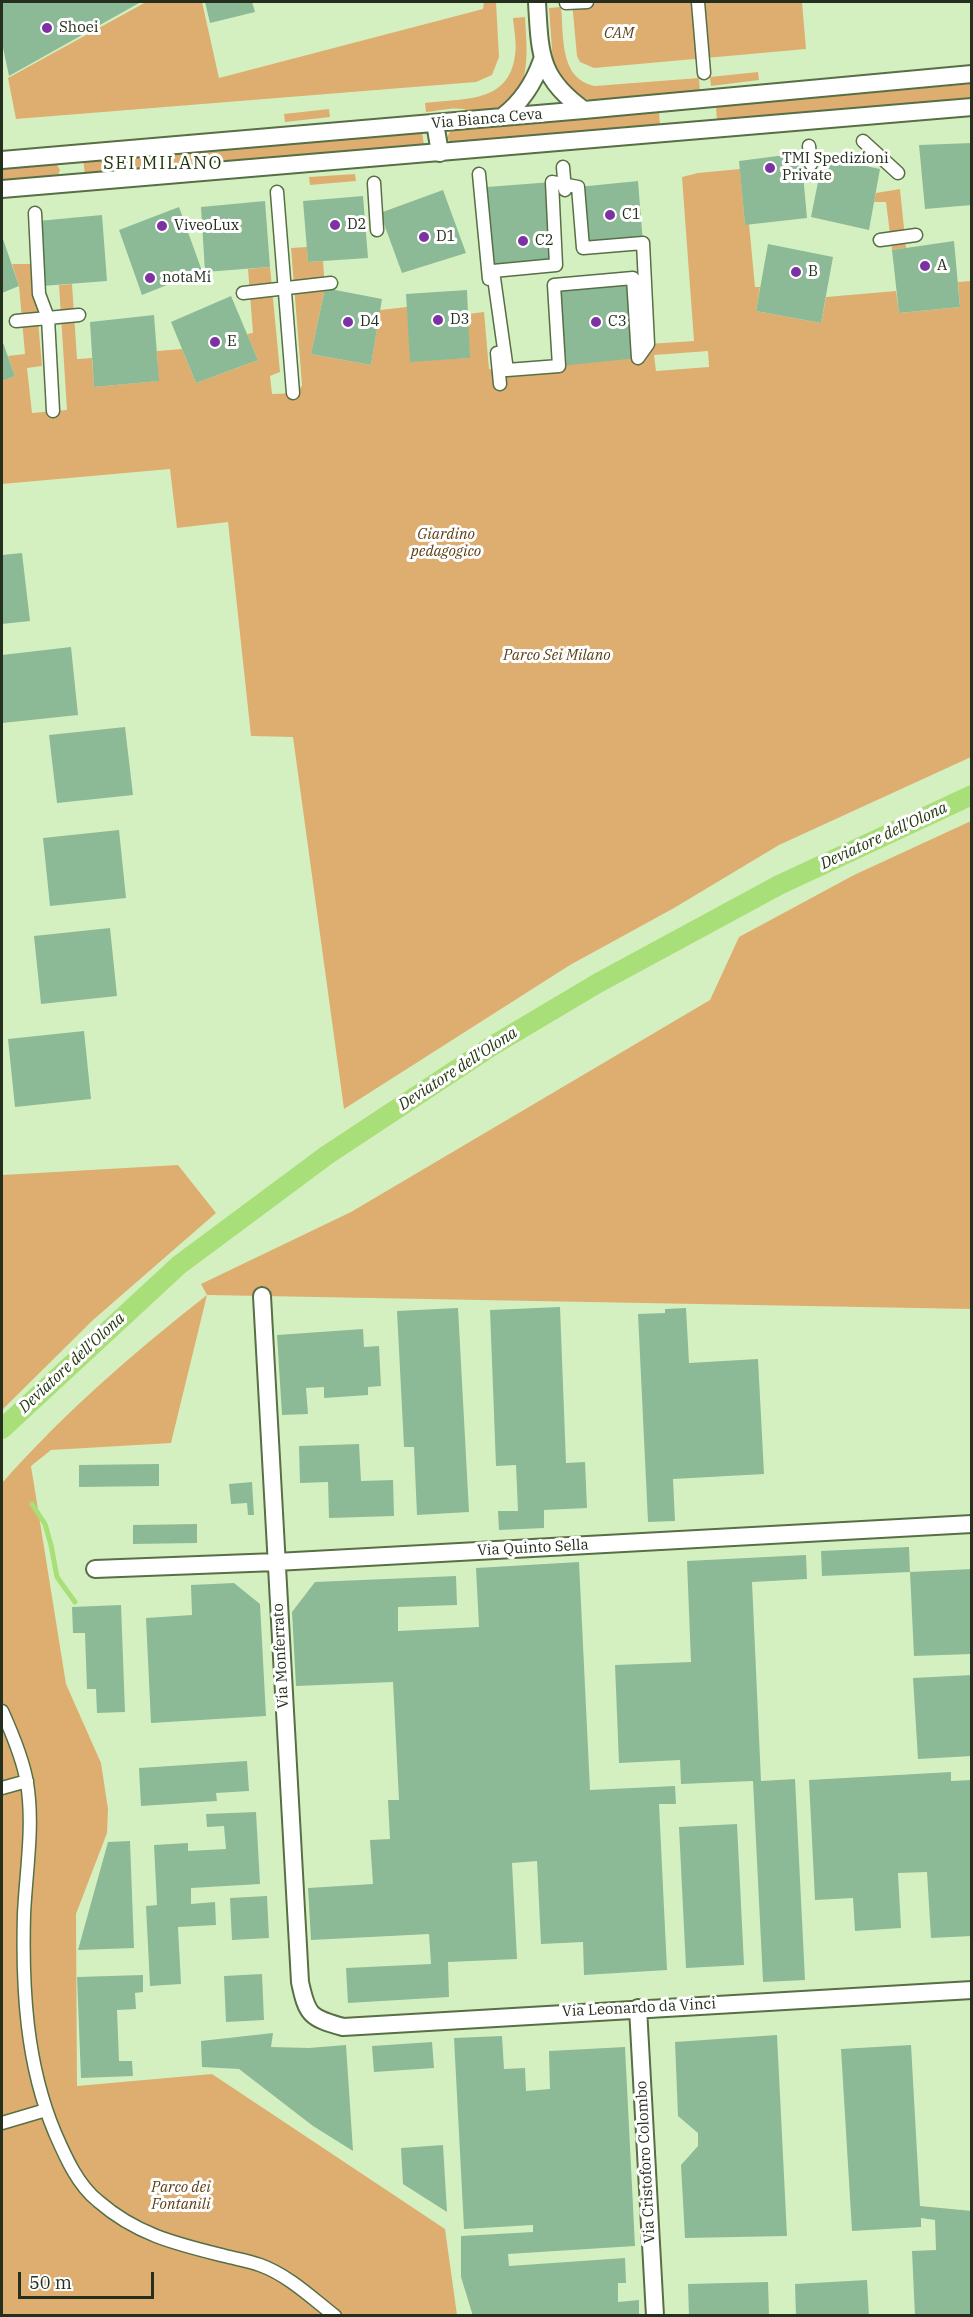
<!DOCTYPE html>
<style>
body{margin:0}
#map{position:relative;width:973px;height:2317px;overflow:hidden;background:#d5f0c0;font-family:"IBM Plex Serif",serif}
canvas{display:block}
.frame{position:absolute;inset:0;border:3px solid #252f1d;pointer-events:none}
.scale{position:absolute;left:18px;top:2272px;width:136px;height:27px;box-sizing:border-box;border:3px solid #252f1d;border-top:0;padding-left:8px;font-size:18px;line-height:21px;white-space:nowrap;color:#252f1d;-webkit-text-stroke:4px #fff;paint-order:stroke}
</style>
<div id="map">
<canvas width="973" height="2317"></canvas>
<div class="frame"></div>
<div class="scale">50 m</div>
</div>
<script>
const ctx = document.querySelector('canvas').getContext('2d');
ctx.lineJoin = 'round';
function fillPath(path, color) { ctx.fillStyle = color; ctx.fill(path, 'evenodd'); }
function stroke(path, color, width, dash) { ctx.strokeStyle = color; ctx.lineWidth = width; ctx.lineCap = dash ? 'butt' : 'round'; ctx.setLineDash(dash || []); ctx.stroke(path); }
function write(font, color, halo, rows, align = 'center') {
  ctx.font = font + ' "IBM Plex Serif",serif'; ctx.lineWidth = 6; ctx.setLineDash([]); ctx.textBaseline = 'middle'; ctx.strokeStyle = halo; ctx.fillStyle = color; for (const [text, x, y, turn = 0] of rows) {
    ctx.save(); ctx.translate(x, y); ctx.rotate((+turn || 0) * Math.PI / 180); ctx.textAlign = isNaN(turn) ? turn : align; if (halo) ctx.strokeText(text, 0, 0); ctx.fillText(text, 0, 0); ctx.restore();
  }
}
fillPath(new Path2D(`
 M 146,2 L 202,2 L 219,78 L 483,9 L 484,2 L 496,2 L 499,57 L 492,75 L 476,82 L 16,119 L 8,78 Z
 M 572,2 L 802,2 L 806,49 L 594,68 L 580,62 L 577,56 Z
 M 561,7 C 564,36 559,79 595,86 L 699,78 L 700,92 L 594,101 L 577,96 L 561,80 L 553,63 L 549,8 Z
 M 525,17 C 527,55 535,106 481,112 C 473,113 470,111 463,109 C 452,107 437,111 426,112 L 425,103 C 463,98 509,104 515,55 C 517,44 514,30 513,18 Z
 M 758,72 L 759,80 L 711,86 L 710,77 Z
 M 971,84 L 971,99 L 717,121 L 716,107 Z
 M 329,109 L 330,117 L 285,122 L 284,114 Z
 M 659,111 L 660,125 L 458,145 L 452,144 L 447,138 L 451,129 Z
 M 422,131 L 424,146 L 166,168 L 165,152 Z
 M 147,154 L 149,169 L 85,175 L 83,159 Z
 M 56,163 L 60,170 L 57,178 L 2,183 L 2,166 Z
 M 740,169 L 745,225 L 749,224 L 755,287 L 760,287 L 756,311 L 821,323 L 826,297 L 896,291 L 899,313 L 960,307 L 958,282 L 971,281 L 971,757 L 779,845 L 674,908 L 570,965 L 344,1109 L 293,737 L 251,736 L 228,522 L 177,528 L 170,469 L 2,484 L 2,381 L 15,376 L 8,356 L 25,354 L 19,286 L 12,264 L 33,264 L 42,366 L 27,368 L 32,413 L 67,410 L 59,285 L 72,284 L 77,359 L 92,358 L 94,387 L 158,381 L 157,351 L 182,349 L 196,383 L 258,360 L 247,334 L 253,333 L 248,269 L 270,267 L 280,372 L 270,376 L 272,394 L 298,393 L 302,385 L 291,248 L 307,247 L 308,262 L 323,261 L 325,288 L 311,354 L 371,365 L 380,310 L 407,307 L 411,361 L 469,358 L 468,314 L 484,312 L 489,369 L 507,370 L 648,344 L 694,341 L 682,177 L 698,173 ZM 708,351 L 709,367 L 656,371 L 654,355 Z
 M 355,174 L 356,181 L 310,185 L 309,177 Z
 M 900,189 L 906,248 L 892,250 L 886,202 L 874,202 L 876,193 Z
 M 971,821 L 971,1309 L 207,1295 L 171,1443 L 51,1450 L 31,1466 L 66,1684 L 101,1763 L 108,1809 L 107,1833 L 76,1914 L 77,2086 L 212,2074 L 445,2229 L 457,2315 L 2,2316 L 2,1483 C 64,1413 133,1353 207,1295 L 201,1284 L 351,1212 L 710,1000 L 739,937 L 854,875 Z
 M 178,1165 L 216,1213 L 93,1320 L 2,1410 L 2,1175 Z`), '#deae71');
stroke(new Path2D(`
 M 32,1504 L 45,1524 L 51,1545 L 57,1577 L 75,1602`), '#a8df78', 5);
stroke(new Path2D(`
 M 2,1429 L 179,1265 L 327,1155 L 492,1046 L 598,983 L 779,885 L 972,795`), '#a8df78', 20);
fillPath(new Path2D(`
 M 2,2 L 141,2 L 9,76 L 2,43 Z
 M 205,2 L 252,2 L 255,12 L 210,23 Z
 M 972,143 L 972,205 L 925,209 L 919,145 Z
 M 801,153 L 807,218 L 745,225 L 739,161 Z
 M 823,157 L 880,169 L 869,230 L 811,217 Z
 M 638,181 L 643,243 L 583,248 L 578,187 Z
 M 552,182 L 556,265 L 493,271 L 487,187 Z
 M 443,190 L 466,253 L 402,273 L 380,213 Z
 M 363,196 L 368,258 L 308,262 L 303,201 Z
 M 265,201 L 270,267 L 205,272 L 201,207 Z
 M 179,207 L 202,271 L 142,295 L 119,230 Z
 M 102,215 L 107,281 L 42,286 L 38,221 Z
 M 2,236 L 19,286 L 2,293 Z
 M 954,241 L 960,307 L 899,313 L 892,250 Z
 M 768,244 L 833,257 L 821,323 L 756,311 Z
 M 633,278 L 638,358 L 559,366 L 554,285 Z
 M 325,288 L 382,299 L 371,365 L 311,354 Z
 M 467,290 L 470,358 L 410,362 L 406,294 Z
 M 231,296 L 258,360 L 196,383 L 171,322 Z
 M 154,315 L 159,381 L 94,387 L 90,322 Z
 M 2,340 L 15,376 L 2,381 Z
 M 22,553 L 30,621 L 2,624 L 2,555 Z
 M 71,647 L 78,715 L 2,723 L 2,655 Z
 M 125,727 L 133,795 L 57,803 L 49,735 Z
 M 119,830 L 126,898 L 50,906 L 43,838 Z
 M 110,928 L 117,996 L 41,1004 L 34,936 Z
 M 84,1031 L 91,1099 L 15,1107 L 8,1039 Z
 M 560,1307 L 566,1463 L 585,1462 L 587,1508 L 544,1510 L 544,1528 L 499,1530 L 498,1511 L 518,1511 L 516,1465 L 496,1466 L 490,1310 Z
 M 458,1308 L 469,1512 L 417,1515 L 414,1447 L 404,1447 L 397,1311 Z
 M 686,1308 L 689,1363 L 758,1359 L 764,1474 L 673,1479 L 675,1521 L 648,1522 L 638,1314 L 665,1313 L 665,1309 Z
 M 363,1329 L 364,1347 L 379,1346 L 381,1386 L 368,1387 L 368,1395 L 324,1398 L 324,1387 L 306,1388 L 308,1414 L 282,1415 L 277,1335 Z
 M 359,1444 L 361,1481 L 393,1480 L 394,1516 L 329,1518 L 328,1482 L 300,1483 L 299,1446 Z
 M 159,1464 L 159,1486 L 79,1487 L 79,1465 Z
 M 252,1482 L 254,1515 L 248,1515 L 247,1503 L 231,1504 L 229,1484 Z
 M 197,1524 L 197,1543 L 133,1544 L 133,1525 Z
 M 909,1547 L 910,1572 L 822,1576 L 821,1551 Z
 M 806,1555 L 807,1579 L 752,1582 L 761,1781 L 795,1779 L 805,1980 L 763,1982 L 753,1781 L 681,1784 L 680,1760 L 619,1763 L 615,1665 L 691,1662 L 687,1561 Z
 M 579,1562 L 590,1790 L 675,1786 L 676,1804 L 659,1804 L 667,1970 L 584,1975 L 583,1942 L 541,1944 L 537,1861 L 512,1863 L 517,1959 L 448,1962 L 449,1997 L 348,2003 L 346,1968 L 431,1964 L 429,1934 L 311,1940 L 308,1888 L 373,1884 L 370,1840 L 390,1839 L 388,1800 L 399,1800 L 393,1682 L 296,1686 L 292,1612 L 315,1582 L 456,1576 L 457,1605 L 398,1607 L 398,1631 L 479,1627 L 476,1568 Z
 M 972,1569 L 972,1654 L 914,1656 L 910,1572 Z
 M 234,1583 L 260,1604 L 266,1716 L 151,1723 L 146,1618 L 192,1615 L 191,1585 Z
 M 121,1605 L 125,1712 L 97,1713 L 96,1689 L 87,1689 L 85,1633 L 73,1633 L 72,1607 Z
 M 972,1675 L 972,1756 L 918,1759 L 913,1678 Z
 M 247,1761 L 249,1791 L 216,1793 L 217,1801 L 141,1806 L 139,1768 Z
 M 951,1772 L 951,1781 L 972,1780 L 972,1936 L 931,1938 L 927,1872 L 898,1873 L 901,1928 L 855,1931 L 853,1898 L 815,1900 L 809,1780 Z
 M 256,1812 L 260,1884 L 191,1888 L 191,1904 L 215,1902 L 216,1925 L 178,1927 L 181,1984 L 150,1986 L 146,1906 L 157,1905 L 154,1845 L 188,1843 L 188,1851 L 226,1849 L 224,1826 L 207,1827 L 206,1814 Z
 M 737,1824 L 744,1965 L 686,1968 L 679,1827 Z
 M 130,1841 L 134,1948 L 78,1950 L 108,1842 Z
 M 267,1896 L 269,1938 L 232,1940 L 230,1898 Z
 M 262,1974 L 264,2020 L 226,2022 L 224,1976 Z
 M 143,1975 L 143,1992 L 135,1993 L 136,2009 L 117,2010 L 119,2061 L 132,2061 L 133,2076 L 81,2078 L 77,1977 Z
 M 273,2033 L 271,2047 L 309,2048 L 346,2045 L 353,2151 L 313,2126 L 239,2069 L 202,2067 L 201,2041 Z
 M 777,2035 L 787,2236 L 685,2238 L 681,2165 L 698,2146 L 698,2133 L 678,2116 L 675,2042 Z
 M 502,2036 L 504,2069 L 525,2068 L 526,2091 L 550,2089 L 549,2051 L 625,2047 L 635,2246 L 508,2254 L 509,2266 L 625,2258 L 626,2283 L 618,2283 L 618,2302 L 639,2300 L 639,2316 L 473,2316 L 461,2277 L 461,2236 L 533,2232 L 533,2225 L 464,2229 L 454,2038 Z
 M 432,2042 L 434,2068 L 374,2072 L 372,2046 Z
 M 911,2045 L 920,2206 L 972,2211 L 972,2316 L 915,2316 L 912,2251 L 936,2250 L 935,2220 L 921,2218 L 921,2227 L 852,2231 L 841,2049 Z
 M 443,2145 L 447,2212 L 403,2184 L 401,2148 Z
 M 867,2280 L 869,2316 L 796,2316 L 795,2284 Z
 M 768,2282 L 769,2316 L 689,2316 L 688,2284 Z`), '#8cba97');
const pedestrian = new Path2D(`
 M 698,2 L 704,73
 M 566,3 L 587,2
 M 863,141 L 898,173
 M 809,146 L 811,164
 M 563,167 L 565,190
 M 479,174 L 489,279
 M 552,182 L 578,187 L 583,248 L 643,243 L 648,344 L 638,358 L 633,278 L 554,285 L 559,366 L 507,370 L 493,271 L 556,265 Z
 M 374,183 L 377,230
 M 277,192 L 293,393
 M 35,213 L 39,294 L 48,318 L 53,411
 M 880,240 L 916,235
 M 243,293 L 331,283
 M 16,321 L 79,315
 M 497,353 L 500,384
 M 2,1711 C 12,1733 23,1759 27,1783 C 34,1826 26,1871 24,1914 C 22,1988 26,2064 55,2133 C 65,2156 77,2184 98,2201 C 137,2235 177,2244 225,2256 C 237,2259 249,2261 260,2265 C 288,2275 312,2298 335,2316
 M 2,1788 L 27,1781
 M 2,2123 L 46,2110`);
const minor = new Path2D(`
 M 537,2 C 540,54 539,78 584,110
 M 502,117 C 522,102 534,83 542,60
 M 435,123 L 440,153
 M 2,160 L 584,110 L 972,74
 M 2,189 L 972,107
 M 262,1296 L 300,1982 C 307,2015 310,2018 343,2027 L 972,1990
 M 95,1569 L 276,1562 L 972,1524
 M 638,2008 L 655,2316`);
stroke(pedestrian, '#576f44', 15);
stroke(minor, '#576f44', 20);
stroke(pedestrian, '#fff', 12);
stroke(minor, '#fff', 16);
for (const [x, y, r, color] of [
 [47,28,6,"#7d32a3"],
 [770,168,6,"#7d32a3"],
 [610,215,6,"#7d32a3"],
 [335,225,6,"#7d32a3"],
 [162,226,6,"#7d32a3"],
 [424,237,6,"#7d32a3"],
 [523,241,6,"#7d32a3"],
 [925,266,6,"#7d32a3"],
 [796,272,6,"#7d32a3"],
 [150,278,6,"#7d32a3"],
 [438,320,6,"#7d32a3"],
 [348,322,6,"#7d32a3"],
 [596,322,6,"#7d32a3"],
 [215,342,6,"#7d32a3"]
]) { const dot = new Path2D(); dot.arc(x, y, r, 0, 2 * Math.PI); ctx.fillStyle = color; ctx.fill(dot); stroke(dot, '#fff', 2); }
write('15px', '#252f1d', '#fff', [
 ["Shoei",59,28],
 ["TMI Spedizioni",782,159],
 ["Private",782,176],
 ["C1",622,215],
 ["D2",347,225],
 ["ViveoLux",174,226],
 ["D1",436,237],
 ["C2",535,241],
 ["A",937,266],
 ["B",808,272],
 ["notaMi",162,278],
 ["D3",450,320],
 ["D4",360,322],
 ["C3",608,322],
 ["E",227,342]
], 'left');
write('italic 15px', '#5c3e13', '#fff', [
 ["CAM",619,34],
 ["Giardino",446,535],
 ["pedagogico",446,552],
 ["Parco Sei Milano",557,656],
 ["Parco dei",181,2188],
 ["Fontanili",181,2205]
]);
write('15px', '#252f1d', '#fff', [
 ["Via Bianca Ceva",487,119,-5],
 ["Via Quinto Sella",533,1548,-3],
 ["Via Monferrato",281,1656,-93],
 ["Via Leonardo da Vinci",639,2008,-3],
 ["Via Cristoforo Colombo",646,2162,-93]
]);
write('italic 16px', '#22370d', '#fff', [
 ["Deviatore dell'Olona",884,836,-25],
 ["Deviatore dell'Olona",458,1069,-33],
 ["Deviatore dell'Olona",72,1363,-43]
]);
ctx.letterSpacing = '1.5px';
write('18px', '#1f3409', '#fff', [
 ["SEI MILANO",163,164]
]);
ctx.letterSpacing = '0px';
</script>
